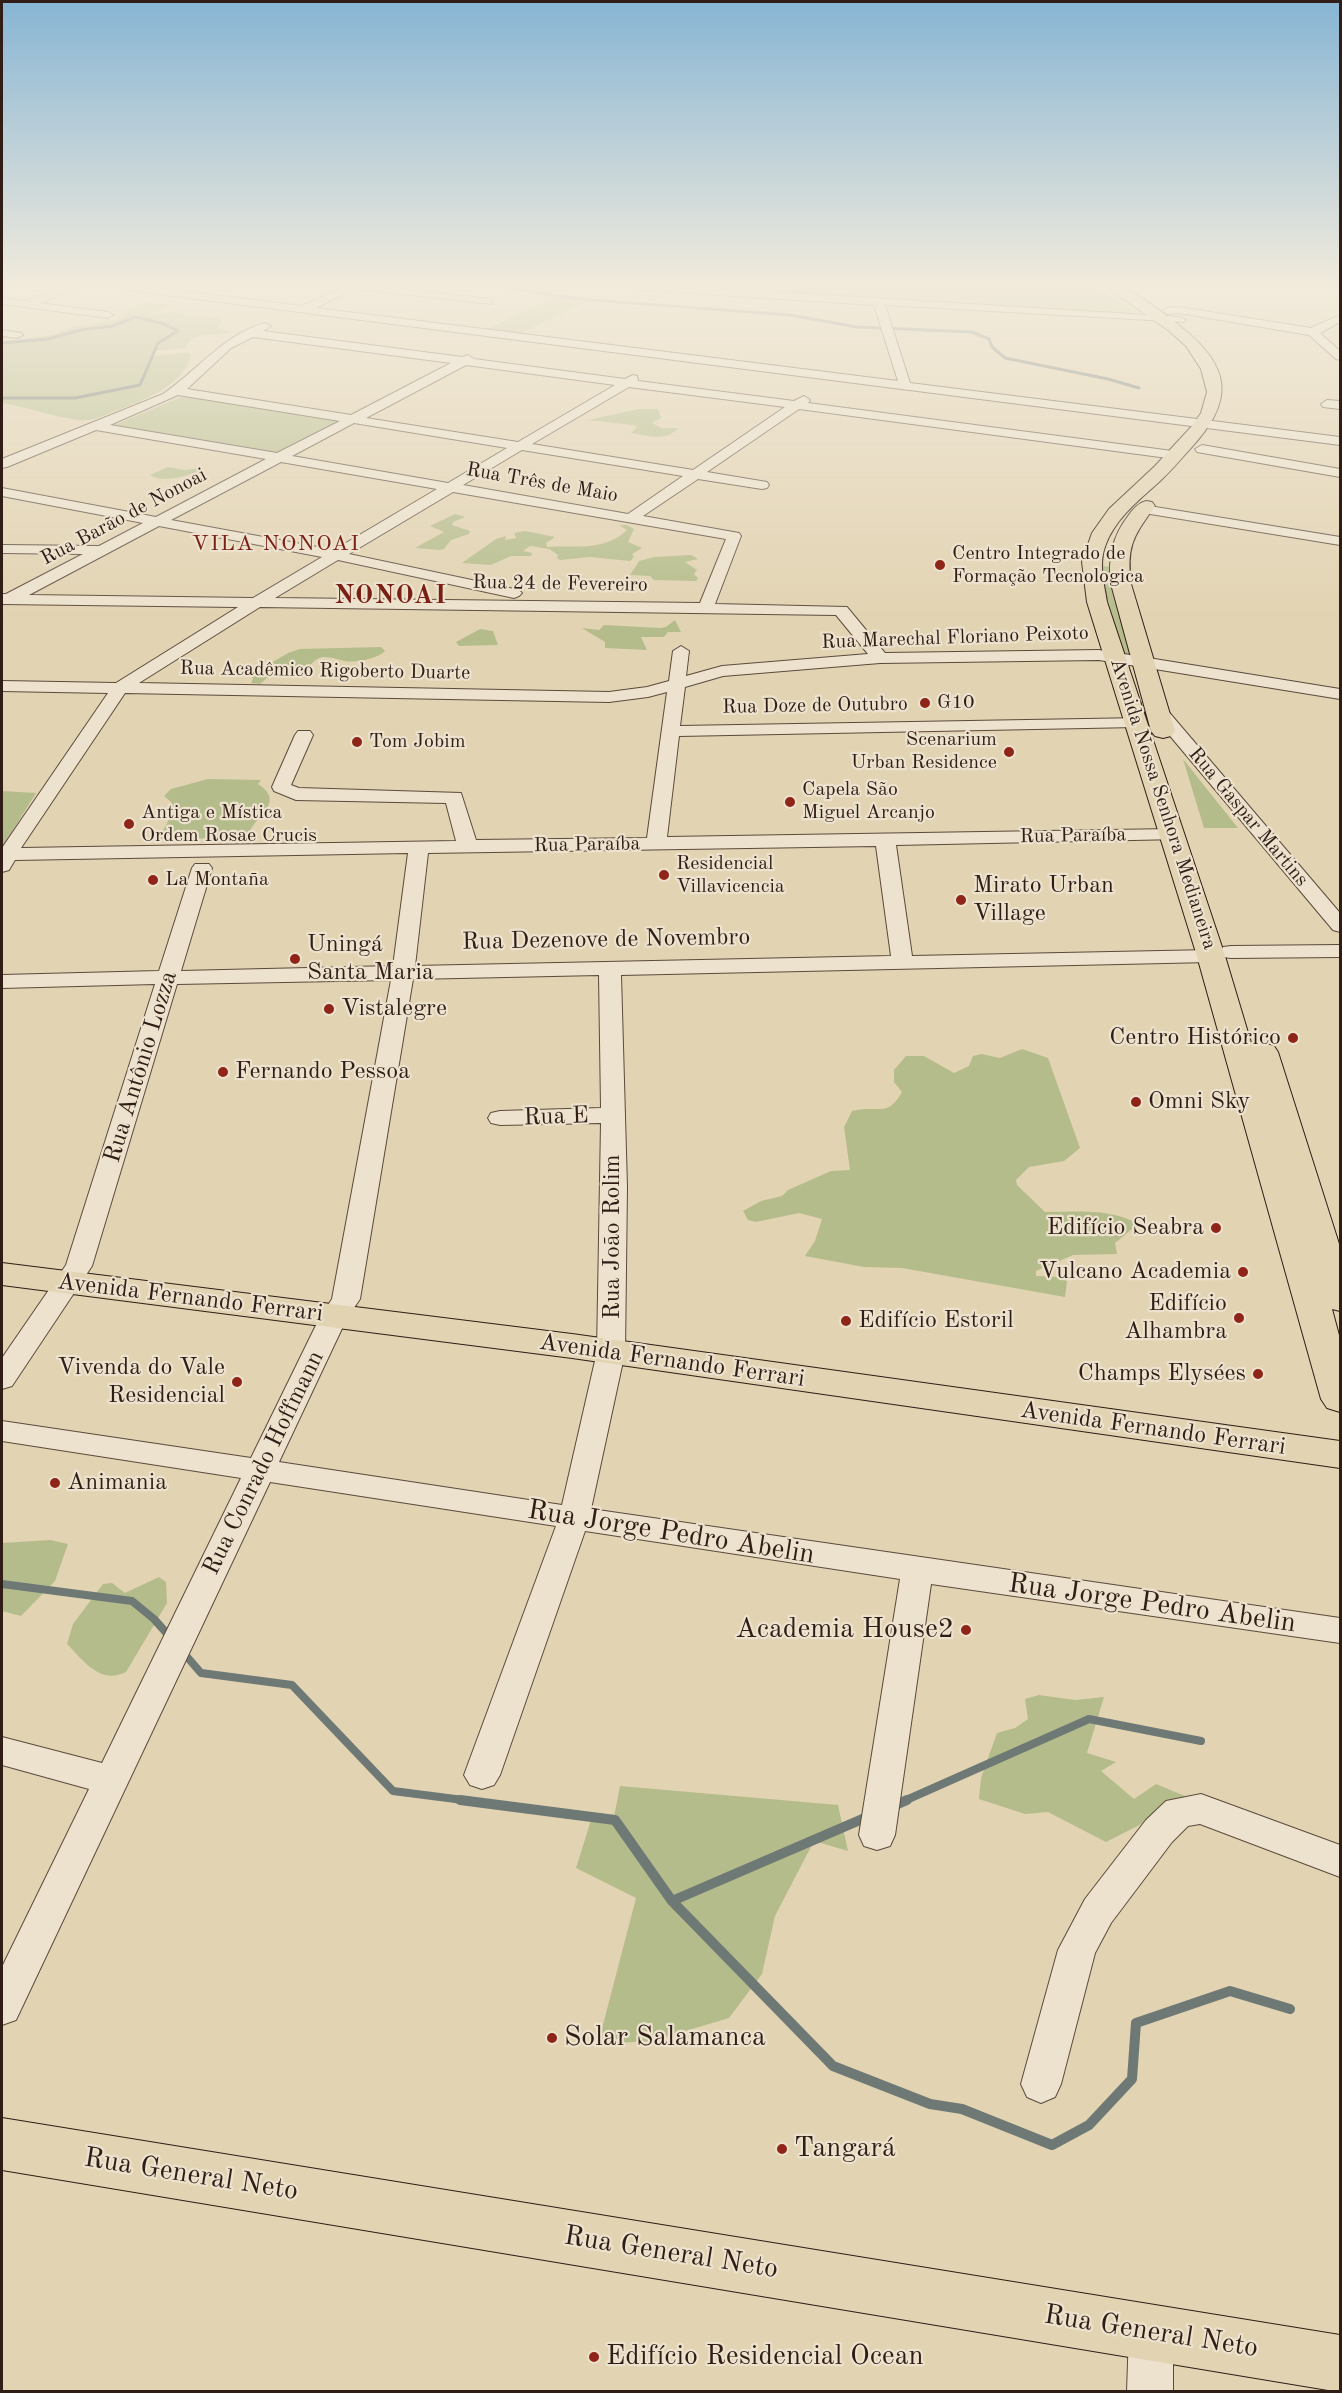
<!DOCTYPE html>
<meta charset="utf-8">
<style>
body{margin:0}
#map{position:relative;width:1342px;height:2393px;overflow:hidden;background:#e2d3b2;font-family:"Old Standard TT",serif}
canvas{display:block}
.frame{position:absolute;inset:0;border:3px solid #301d16;pointer-events:none}
</style>
<div id="map">
<canvas width="1342" height="2393"></canvas>
<div class="frame"></div>
</div>
<script>
const ctx = document.querySelector('canvas').getContext('2d');
ctx.lineJoin = 'round';
function fillPath(path, color) { ctx.fillStyle = color; ctx.fill(path, 'evenodd'); }
function stroke(path, color, width, dash) { ctx.strokeStyle = color; ctx.lineWidth = width; ctx.lineCap = dash ? 'butt' : 'round'; ctx.setLineDash(dash || []); ctx.stroke(path); }
function write(font, color, halo, rows, align = 'center') {
  ctx.font = font + ' "Old Standard TT",serif'; ctx.lineWidth = 4.5; ctx.setLineDash([]); ctx.textBaseline = 'middle'; ctx.strokeStyle = halo; ctx.fillStyle = color; for (const [text, x, y, turn = 0] of rows) {
    ctx.save(); ctx.translate(x, y); ctx.rotate((+turn || 0) * Math.PI / 180); ctx.textAlign = isNaN(turn) ? turn : align; if (halo) ctx.strokeText(text, 0, 0); ctx.fillText(text, 0, 0); ctx.restore();
  }
}
fillPath(new Path2D(`
 M 685,287 L 1096,287 L 1130,308 L 1132,315 Z
 M 558,295 L 591,300 L 521,333 L 487,329 Z
 M 148,302 L 171,305 L 148,315 L 172,312 L 189,316 L 220,317 L 222,323 L 217,328 L 233,332 C 214,336 195,330 185,348 L 155,351 L 154,356 L 187,352 L 191,355 C 184,386 142,401 115,411 C 104,415 92,422 79,420 C 53,417 28,407 2,403 L 2,342 L 56,334 L 72,327 L 119,320 L 125,317 L 123,314 Z
 M 186,395 L 342,420 L 274,453 L 112,426 Z
 M 639,409 L 658,409 L 661,418 L 652,423 L 662,428 L 679,428 C 664,442 649,436 631,433 L 637,427 L 633,425 L 588,420 Z
 M 168,467 L 184,470 L 201,468 L 203,470 C 189,475 163,484 150,475 Z
 M 455,514 L 465,517 L 453,522 L 452,525 L 470,531 L 469,534 L 451,540 L 444,549 L 440,550 L 415,548 L 444,532 L 430,526 Z
 M 619,525 L 627,525 L 634,529 L 628,542 L 642,548 L 632,554 L 634,557 L 630,561 L 590,557 L 560,560 L 557,558 L 558,555 L 549,549 L 530,546 L 523,551 L 532,553 L 531,556 L 511,556 L 491,565 L 462,563 L 496,539 L 506,536 L 505,540 L 516,538 L 514,533 L 525,531 L 555,537 L 546,543 L 547,547 C 576,545 603,552 627,530 Z
 M 691,555 L 698,559 L 685,562 L 697,570 L 694,574 L 698,578 L 696,581 L 654,580 L 650,576 L 630,575 L 639,561 L 654,557 Z
 M 1103,566 L 1112,567 L 1130,654 L 1123,654 L 1108,609 Z
 M 675,620 L 681,632 L 668,632 L 664,637 L 641,637 L 647,650 L 605,648 L 605,642 L 582,628 L 599,630 L 604,625 L 660,628 L 666,627 Z
 M 480,629 L 493,631 L 498,645 L 459,646 L 456,642 Z
 M 381,647 L 385,651 C 377,659 355,663 344,661 C 330,658 320,652 310,666 L 276,670 L 260,684 L 251,683 L 253,679 L 250,675 L 288,653 L 300,649 Z
 M 1183,759 L 1238,828 L 1204,828 Z
 M 208,779 L 261,780 L 258,784 C 289,804 249,818 249,837 L 150,840 L 149,838 L 162,833 L 173,812 L 171,802 L 164,796 L 171,789 Z
 M 2,791 L 36,793 L 2,848 Z
 M 1022,1049 L 1048,1058 L 1080,1148 L 1064,1161 L 1029,1167 L 1016,1180 L 1017,1185 L 1045,1212 C 1076,1212 1110,1208 1138,1224 L 1115,1243 L 1117,1254 L 1073,1255 L 1036,1271 L 1036,1276 L 1060,1277 L 1067,1281 L 1065,1297 L 902,1268 L 864,1267 L 805,1256 L 815,1241 L 822,1219 L 799,1213 L 756,1222 L 748,1220 L 743,1211 L 761,1201 L 782,1196 L 788,1190 L 831,1171 L 850,1170 L 844,1127 L 852,1111 C 877,1104 887,1119 902,1092 L 894,1082 L 894,1070 L 906,1056 L 924,1056 L 954,1073 L 969,1066 L 973,1056 L 981,1054 L 1000,1058 Z
 M 50,1540 L 68,1544 L 55,1581 L 21,1616 L 2,1611 L 2,1543 Z
 M 159,1577 L 166,1582 L 167,1603 L 126,1672 C 100,1685 84,1661 67,1644 L 73,1624 L 103,1584 L 112,1583 L 125,1593 Z
 M 1039,1695 L 1075,1700 L 1104,1697 L 1087,1753 L 1116,1762 L 1101,1771 L 1134,1799 L 1156,1784 L 1185,1796 L 1159,1815 L 1106,1842 L 1048,1812 L 1025,1814 L 979,1799 L 981,1778 L 997,1733 L 1015,1728 L 1028,1719 L 1025,1699 Z
 M 620,1786 L 838,1805 L 848,1851 L 814,1841 L 775,1916 L 762,1974 L 729,2018 L 652,2041 L 598,2044 L 636,1898 L 576,1868 L 591,1820 L 613,1822 Z`), '#b5bc8b');
stroke(new Path2D(`
 M 504,287 L 578,299 L 790,315 L 857,327 L 972,332 L 989,339 L 992,347 L 1005,358 L 1108,379 L 1139,388
 M 2,343 L 48,339 L 81,330 L 113,326 L 135,317 L 164,324 L 178,331 L 158,343 L 140,385 L 75,398 L 2,398`), '#6e7975', 3);
stroke(new Path2D(`
 M 2,1584 L 132,1601 L 154,1619 L 171,1638
 M 182,1651 L 201,1673 L 292,1685 L 393,1791 L 471,1801
 M 904,1801 L 1089,1719 L 1201,1741`), '#6e7975', 8);
stroke(new Path2D(`
 M 460,1800 L 615,1820 L 672,1901 L 867,1817
 M 891,1807 L 907,1800
 M 672,1901 L 833,2066 L 930,2104 L 962,2109 L 1052,2145 L 1089,2125 L 1132,2079 L 1136,2023 L 1230,1991 L 1290,2009`), '#6e7975', 10);
const minor = new Path2D(`
 M 63,287 L 78,287 L 40,303 L 108,312 L 113,315 L 108,318 L 2,304 L 2,298 L 25,301 Z
 M 121,287 L 152,287 L 302,306 L 344,287 L 391,287 L 488,299 L 493,302 L 492,304 L 363,290 L 358,287 L 316,308 L 898,381 L 874,305 L 639,290 L 634,287 L 694,287 L 1180,317 L 1186,320 L 1184,322 L 885,305 L 910,383 L 1340,437 L 1340,445 L 126,290 Z
 M 1179,307 L 1311,328 L 1340,315 L 1340,322 L 1320,333 L 1340,351 L 1340,360 L 1336,359 L 1309,335 L 1179,313 L 1167,314 L 1162,311 L 1167,308 Z
 M 265,323 L 271,326 L 263,331 L 462,357 L 468,355 L 474,359 L 625,379 L 633,375 L 637,376 L 638,381 L 794,401 L 804,396 L 810,400 L 808,403 L 1180,452 L 1182,455 L 1180,458 L 1175,459 L 799,409 L 707,472 L 767,482 L 769,485 L 767,488 L 762,489 L 698,479 L 643,516 L 739,533 L 741,536 L 715,604 L 847,607 L 885,653 L 1099,650 L 1340,689 L 1340,699 L 1099,660 L 880,663 L 723,676 L 685,687 L 680,726 L 1143,718 L 1146,722 L 1143,726 L 1137,727 L 679,736 L 667,837 L 1173,829 L 1180,831 L 1183,835 L 1180,839 L 896,845 L 912,956 L 1211,950 L 1219,951 L 1222,956 L 1219,961 L 1211,962 L 621,975 L 627,1187 L 625,1352 L 591,1509 L 1340,1618 L 1340,1643 L 931,1584 L 895,1835 L 890,1846 L 877,1850 L 864,1846 L 859,1835 L 900,1579 L 585,1531 L 500,1775 L 494,1785 L 482,1789 L 470,1785 L 464,1775 L 556,1526 L 270,1482 L 16,2020 L 2,2025 L 2,1967 L 89,1789 L 2,1765 L 2,1737 L 102,1763 L 241,1478 L 2,1441 L 2,1421 L 251,1458 L 320,1317 L 332,1299 L 391,980 L 177,984 L 92,1266 L 12,1386 L 2,1389 L 2,1358 L 66,1265 L 155,984 L 2,988 L 2,975 L 159,971 L 192,868 L 195,864 L 209,864 L 212,868 L 181,971 L 393,966 L 408,853 L 15,860 L 9,870 L 2,872 L 2,848 L 108,693 L 2,691 L 2,681 L 116,683 L 238,607 L 2,604 L 2,594 L 6,594 L 83,554 L 2,553 L 2,545 L 99,546 L 143,523 L 2,496 L 2,488 L 156,517 L 266,459 L 96,430 L 7,467 L 2,468 L 2,459 L 163,394 C 197,371 224,334 265,323 ZM 253,337 L 451,363 L 351,415 L 187,389 L 231,348 ZM 466,365 L 615,385 L 518,442 L 366,418 ZM 629,387 L 785,407 L 693,470 L 532,444 ZM 178,395 L 340,421 L 277,453 L 110,425 ZM 354,423 L 507,448 L 448,483 L 292,456 ZM 522,450 L 683,476 L 628,514 L 463,485 ZM 281,462 L 437,489 L 334,550 L 171,520 ZM 453,492 L 726,539 L 700,603 L 275,598 L 338,560 L 514,598 L 519,596 L 522,593 L 519,590 L 349,554 ZM 159,526 L 322,557 L 253,598 L 29,595 ZM 260,607 L 836,615 L 868,654 L 722,666 L 686,676 L 689,651 L 681,646 L 673,651 L 669,681 L 647,687 L 609,692 L 139,683 ZM 667,692 L 647,838 L 476,840 L 461,793 L 299,788 L 291,785 L 313,735 L 310,731 L 298,731 L 295,735 L 272,787 L 274,791 L 296,800 L 446,803 L 456,841 L 21,848 L 125,693 L 609,702 L 648,697 ZM 876,846 L 891,956 L 415,966 L 428,853 ZM 599,975 L 601,1108 L 500,1111 L 491,1113 L 488,1118 L 491,1123 L 500,1125 L 601,1123 L 597,1352 L 562,1505 L 279,1462 L 347,1318 L 360,1299 L 413,979 Z
 M 2,330 L 21,333 L 23,335 L 17,338 L 2,336 Z
 M 1327,400 L 1340,401 L 1340,409 L 1323,407 L 1321,404 Z
 M 1202,445 L 1340,469 L 1340,477 L 1197,452 L 1195,449 Z
 M 1143,505 L 1340,537 L 1340,545 L 1138,512 L 1136,509 L 1138,506 Z
 M 1156,703 L 1162,704 L 1340,913 L 1340,932 L 1333,930 L 1150,712 L 1147,708 L 1150,704 Z
 M 1340,945 L 1340,957 L 1231,958 L 1223,957 L 1220,952 L 1223,947 L 1231,946 Z
 M 1201,1794 L 1340,1845 L 1340,1877 L 1200,1824 L 1188,1826 L 1172,1842 L 1111,1923 L 1095,1953 L 1061,2084 L 1055,2097 L 1041,2103 L 1027,2097 L 1021,2084 L 1058,1950 L 1085,1899 L 1146,1820 L 1166,1801 Z
 M 1151,2310 L 1167,2316 L 1173,2332 L 1173,2392 L 1127,2392 L 1129,2332 L 1135,2316 Z`);
const major = new Path2D(`
 M 1106,287 C 1111,287 1116,287 1120,287 C 1131,289 1171,318 1181,327 C 1233,368 1234,402 1190,449 C 1180,460 1170,472 1159,482 C 1139,500 1116,518 1106,544 C 1098,564 1104,582 1107,602 L 1225,956 L 1252,1046 L 1263,1043 L 1274,1046 L 1278,1052 L 1340,1247 L 1340,1311 L 1332,1309 L 1340,1339 L 1340,1412 L 1327,1408 L 1321,1399 L 1197,956 L 1087,602 L 1082,562 L 1092,533 L 1109,509 L 1155,466 L 1192,426 L 1201,413 L 1207,392 L 1201,369 L 1186,346 L 1168,330 Z
 M 1146,501 L 1152,502 L 1155,506 C 1134,536 1126,545 1131,584 L 1175,731 L 1171,736 L 1163,738 L 1155,736 L 1151,731 L 1111,584 C 1108,558 1112,537 1128,516 C 1133,509 1138,503 1146,501 Z
 M 2,1263 L 572,1334 L 1340,1441 L 1340,1468 L 572,1358 L 2,1285 Z
 M 2,2118 L 1340,2335 L 1340,2392 L 2,2170 Z`);
stroke(minor, '#5c4a3d', 2);
stroke(major, '#301d16', 2);
fillPath(minor, '#ece2cd');
fillPath(major, '#e2d3b2');
const sky = ctx.createLinearGradient(0, 0, 0, 622);
sky.addColorStop(0, '#87b5d4');
sky.addColorStop(0.46, '#f2ebdc');
sky.addColorStop(1, '#f2ebdc00');
ctx.fillStyle = sky;
ctx.fillRect(0, 0, 1342, 622);
for (const [x, y, r, color] of [
 [940,565,6,"#8f2418"],
 [925,703,6,"#8f2418"],
 [357,742,6,"#8f2418"],
 [1009,752,6,"#8f2418"],
 [790,802,6,"#8f2418"],
 [129,824,6,"#8f2418"],
 [664,875,6,"#8f2418"],
 [153,880,6,"#8f2418"],
 [961,900,6,"#8f2418"],
 [295,959,6,"#8f2418"],
 [329,1009,6,"#8f2418"],
 [1293,1038,6,"#8f2418"],
 [223,1072,6,"#8f2418"],
 [1136,1102,6,"#8f2418"],
 [1216,1228,6,"#8f2418"],
 [1243,1272,6,"#8f2418"],
 [1239,1318,6,"#8f2418"],
 [846,1321,6,"#8f2418"],
 [1258,1374,6,"#8f2418"],
 [237,1382,6,"#8f2418"],
 [55,1483,6,"#8f2418"],
 [966,1630,6,"#8f2418"],
 [552,2038,6,"#8f2418"],
 [782,2149,6,"#8f2418"],
 [594,2357,6,"#8f2418"]
]) { const dot = new Path2D(); dot.arc(x, y, r, 0, 2 * Math.PI); ctx.fillStyle = color; ctx.fill(dot); stroke(dot, '#ece2cd', 2); }
write('20px', '#301d16', '#ece2cd', [
 ["Rua Três de Maio",542,483,10],
 ["Rua Barão de Nonoai",124,517,-28],
 ["Rua 24 de Fevereiro",560,584,1],
 ["Rua Marechal Floriano Peixoto",955,638,-2],
 ["Rua Acadêmico Rigoberto Duarte",325,671,1],
 ["Rua Doze de Outubro",815,706,-1],
 ["Avenida Nossa Senhora Medianeira",1163,804,72],
 ["Rua Gaspar Martins",1248,817,50],
 ["Rua Paraíba",1073,836,-1],
 ["Rua Paraíba",587,845,-1]
]);
write('20px', '#301d16', '#ece2cd', [
 ["Centro Integrado de",952,554],
 ["Formação Tecnologica",952,577],
 ["G10",937,703],
 ["Scenarium",997,740,"right"],
 ["Urban Residence",997,763,"right"],
 ["Tom Jobim",369,742],
 ["Capela São",802,790],
 ["Miguel Arcanjo",802,813],
 ["Antiga e Mística",141,813],
 ["Ordem Rosae Crucis",141,836],
 ["Residencial",676,864],
 ["Villavicencia",676,887],
 ["La Montaña",165,880]
], 'left');
ctx.letterSpacing = '1.5px';
write('22px', '#7a1f14', '#ece2cd', [
 ["VILA NONOAI",276,544]
]);
ctx.letterSpacing = '0px';
write('24px', '#301d16', '#ece2cd', [
 ["Mirato Urban",973,886],
 ["Village",973,914],
 ["Uningá",307,945],
 ["Santa Maria",307,973],
 ["Vistalegre",341,1009],
 ["Centro Histórico",1281,1038,"right"],
 ["Fernando Pessoa",235,1072],
 ["Omni Sky",1148,1102],
 ["Edifício Seabra",1204,1228,"right"],
 ["Vulcano Academia",1231,1272,"right"],
 ["Edifício",1227,1304,"right"],
 ["Alhambra",1227,1332,"right"],
 ["Edifício Estoril",858,1321],
 ["Vivenda do Vale",225,1368,"right"],
 ["Residencial",225,1396,"right"],
 ["Champs Elysées",1246,1374,"right"],
 ["Animania",67,1483]
], 'left');
write('24px', '#301d16', '#ece2cd', [
 ["Rua Dezenove de Novembro",606,940,-1],
 ["Rua Antônio Lozza",141,1067,-73],
 ["Rua E",556,1117,-2],
 ["Rua João Rolim",613,1237,-90],
 ["Avenida Fernando Ferrari",190,1298,7],
 ["Avenida Fernando Ferrari",672,1361,8],
 ["Avenida Fernando Ferrari",1153,1429,8],
 ["Rua Conrado Hoffmann",264,1463,-64]
]);
ctx.letterSpacing = '1.5px';
write('bold 26px', '#7a1f14', '#ece2cd', [
 ["NONOAI",391,596]
]);
ctx.letterSpacing = '0px';
write('28px', '#301d16', '#ece2cd', [
 ["Rua Jorge Pedro Abelin",671,1533,9],
 ["Rua Jorge Pedro Abelin",1152,1604,8],
 ["Rua General Neto",191,2175,9],
 ["Rua General Neto",671,2253,9],
 ["Rua General Neto",1151,2332,9]
]);
write('28px', '#301d16', '#ece2cd', [
 ["Academia House2",954,1630,"right"],
 ["Solar Salamanca",564,2038],
 ["Tangará",794,2149],
 ["Edifício Residencial Ocean",606,2357]
], 'left');
</script>
